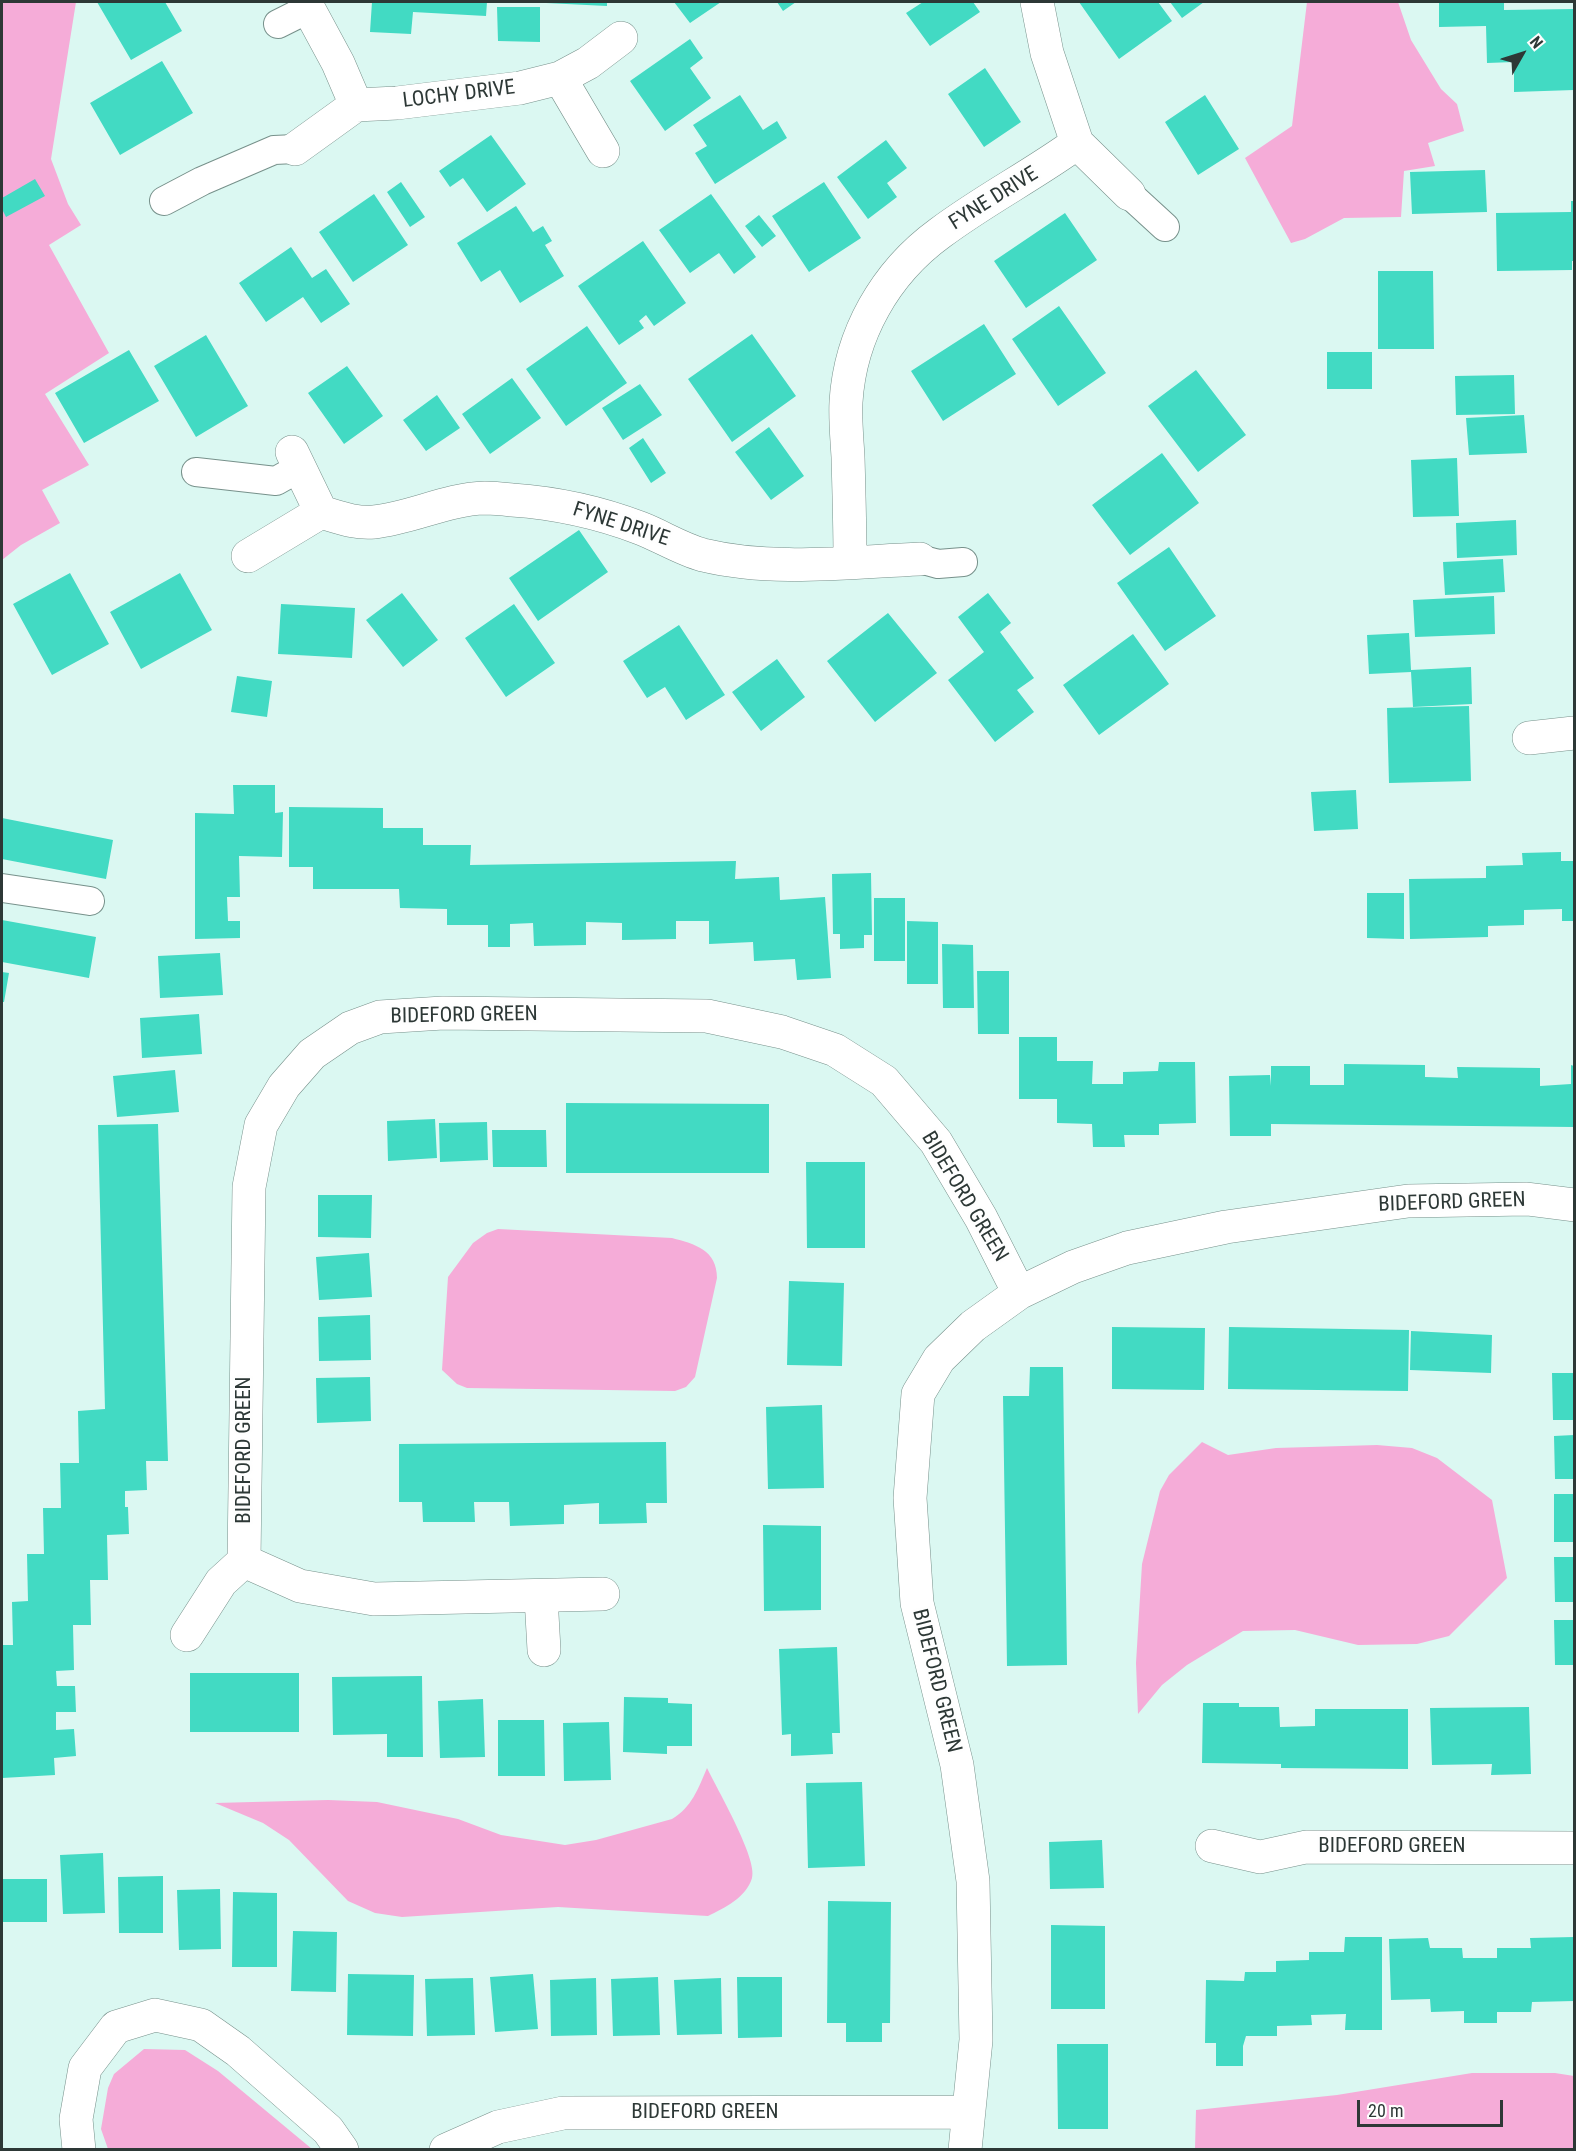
<!DOCTYPE html>
<style>
body{margin:0}
#map{position:relative;width:1576px;height:2151px;overflow:hidden;background:#dbf8f2;font-family:"Roboto Condensed",sans-serif}
canvas{display:block}
.frame{position:absolute;inset:0;border:3px solid #2d3836;pointer-events:none}
.north{position:absolute;left:1492px;top:24px;width:60px;height:60px;-webkit-text-stroke:4px #fefefe;paint-order:stroke;rotate:51deg;font-size:16px;font-weight:700;line-height:24px;text-align:center;color:#2d3836}
.north::after{content:'';display:block;margin:auto;width:21px;height:27px;background:#2d3836;clip-path:polygon(50% 0,100% 100%,50% 72%,0 100%)}
.scale{position:absolute;left:1357px;top:2100px;width:146px;height:27px;box-sizing:border-box;border:3px solid #2d3836;border-top:0;padding-left:8px;font-size:18px;line-height:21px;white-space:nowrap;color:#2d3836;-webkit-text-stroke:4px #fefefe;paint-order:stroke}
</style>
<div id="map">
<canvas width="1576" height="2151"></canvas>
<div class="frame"></div>
<div class="north">N</div>
<div class="scale">20 m</div>
</div>
<script>
const ctx = document.querySelector('canvas').getContext('2d');
ctx.lineJoin = 'round';
function fillPath(path, color) { ctx.fillStyle = color; ctx.fill(path, 'evenodd'); }
function stroke(path, color, width, dash) { ctx.strokeStyle = color; ctx.lineWidth = width; ctx.lineCap = dash ? 'butt' : 'round'; ctx.setLineDash(dash || []); ctx.stroke(path); }
function write(font, color, halo, rows, align = 'center') {
  ctx.font = font + ' "Roboto Condensed",sans-serif'; ctx.lineWidth = 6; ctx.setLineDash([]); ctx.textBaseline = 'middle'; ctx.strokeStyle = halo; ctx.fillStyle = color; for (const [text, x, y, turn = 0] of rows) {
    ctx.save(); ctx.translate(x, y); ctx.rotate((+turn || 0) * Math.PI / 180); ctx.textAlign = isNaN(turn) ? turn : align; if (halo) ctx.strokeText(text, 0, 0); ctx.fillText(text, 0, 0); ctx.restore();
  }
}
fillPath(new Path2D(`
 M 2,2 L 76,2 L 51,159 L 68,204 L 81,225 L 49,245 L 109,353 L 45,394 L 89,465 L 42,490 L 60,523 L 21,545 L 2,560 Z
 M 1307,2 L 1398,2 L 1411,40 L 1441,89 L 1457,104 L 1464,131 L 1428,143 L 1435,166 L 1404,171 L 1401,217 L 1344,218 L 1305,239 L 1291,243 L 1245,158 L 1292,126 Z
 M 498,1229 L 672,1238 C 695,1244 717,1250 717,1278 L 695,1377 L 686,1387 L 675,1391 L 467,1388 L 457,1384 L 442,1370 L 448,1277 L 473,1243 L 487,1233 Z
 M 1202,1442 L 1228,1455 L 1276,1448 L 1377,1445 L 1412,1448 L 1437,1458 L 1492,1500 L 1507,1578 L 1449,1636 L 1417,1644 L 1358,1645 L 1295,1630 L 1243,1631 L 1187,1665 L 1162,1685 L 1138,1714 L 1136,1663 L 1142,1564 L 1160,1491 L 1169,1475 Z
 M 707,1768 C 717,1789 758,1859 752,1878 C 746,1898 724,1908 708,1916 L 558,1907 L 402,1917 L 375,1913 L 348,1901 L 289,1840 L 263,1823 L 215,1803 L 328,1800 L 377,1802 L 458,1819 L 501,1835 L 565,1845 L 596,1840 L 672,1819 C 692,1807 698,1789 707,1768 Z
 M 144,2049 L 185,2050 L 218,2071 L 312,2149 L 108,2149 L 101,2129 L 108,2088 L 114,2074 Z
 M 1472,2073 L 1555,2073 L 1574,2076 L 1574,2149 L 1195,2149 L 1196,2110 L 1337,2095 Z`), '#f5acd8');
fillPath(new Path2D(`
 M 97,2 L 165,2 L 182,31 L 131,60 Z
 M 372,2 L 487,2 L 486,16 L 413,12 L 411,34 L 370,32 Z
 M 546,2 L 607,2 L 607,6 L 546,3 Z
 M 674,2 L 721,2 L 690,23 Z
 M 777,2 L 796,2 L 783,11 Z
 M 923,2 L 973,2 L 980,12 L 930,46 L 906,13 Z
 M 1079,2 L 1158,2 L 1172,21 L 1119,59 Z
 M 1170,2 L 1204,2 L 1182,18 Z
 M 1439,2 L 1504,2 L 1504,10 L 1574,9 L 1574,90 L 1514,92 L 1514,62 L 1487,63 L 1486,26 L 1439,27 Z
 M 497,7 L 540,7 L 540,42 L 498,41 Z
 M 690,39 L 703,58 L 690,68 L 711,98 L 665,131 L 630,81 Z
 M 162,61 L 193,113 L 120,155 L 90,103 Z
 M 985,68 L 1021,122 L 984,147 L 948,94 Z
 M 740,95 L 763,130 L 777,121 L 787,138 L 715,184 L 695,153 L 707,146 L 693,125 Z
 M 1205,95 L 1239,149 L 1198,175 L 1165,122 Z
 M 491,135 L 526,184 L 487,212 L 463,178 L 450,187 L 439,171 Z
 M 886,140 L 907,168 L 887,183 L 897,197 L 868,219 L 837,177 Z
 M 1485,170 L 1487,212 L 1412,214 L 1410,172 Z
 M 35,179 L 45,196 L 6,217 L 2,209 L 2,198 Z
 M 401,182 L 425,217 L 410,227 L 387,192 Z
 M 824,182 L 861,238 L 809,272 L 772,216 Z
 M 374,194 L 408,245 L 353,282 L 319,232 Z
 M 711,194 L 756,257 L 734,274 L 719,253 L 690,273 L 659,230 Z
 M 1571,201 L 1574,201 L 1574,261 L 1572,261 L 1572,270 L 1497,271 L 1496,213 L 1571,212 Z
 M 516,206 L 533,232 L 543,226 L 552,241 L 545,245 L 564,276 L 520,303 L 500,270 L 481,282 L 457,243 Z
 M 1065,213 L 1097,260 L 1026,308 L 994,261 Z
 M 759,215 L 776,236 L 762,247 L 745,226 Z
 M 643,241 L 686,303 L 654,326 L 646,315 L 639,321 L 644,328 L 619,345 L 578,286 Z
 M 291,247 L 312,278 L 326,269 L 350,304 L 321,323 L 303,297 L 266,322 L 239,283 Z
 M 1378,271 L 1433,271 L 1434,349 L 1378,349 Z
 M 1059,306 L 1106,373 L 1058,406 L 1012,339 Z
 M 984,324 L 1016,374 L 943,421 L 911,371 Z
 M 587,326 L 627,383 L 566,426 L 526,369 Z
 M 752,334 L 796,396 L 732,442 L 688,379 Z
 M 206,335 L 248,406 L 196,437 L 154,366 Z
 M 129,350 L 159,401 L 84,443 L 55,393 Z
 M 1327,352 L 1372,352 L 1372,389 L 1327,389 Z
 M 347,366 L 383,416 L 344,444 L 308,393 Z
 M 1196,370 L 1246,435 L 1198,472 L 1148,406 Z
 M 1514,375 L 1515,414 L 1456,415 L 1455,376 Z
 M 512,378 L 541,418 L 490,454 L 462,414 Z
 M 640,384 L 662,415 L 623,440 L 602,408 Z
 M 437,395 L 460,428 L 426,451 L 403,420 Z
 M 1524,415 L 1527,453 L 1469,455 L 1466,418 Z
 M 769,427 L 804,476 L 771,500 L 735,452 Z
 M 643,438 L 666,473 L 651,483 L 629,448 Z
 M 1162,453 L 1199,503 L 1130,555 L 1092,505 Z
 M 1457,458 L 1459,516 L 1413,517 L 1411,460 Z
 M 1516,520 L 1517,555 L 1457,558 L 1456,523 Z
 M 579,530 L 608,572 L 538,621 L 509,578 Z
 M 1169,547 L 1216,616 L 1165,651 L 1117,583 Z
 M 1503,559 L 1505,592 L 1445,595 L 1443,562 Z
 M 70,573 L 109,644 L 52,675 L 13,604 Z
 M 180,573 L 212,630 L 141,669 L 110,612 Z
 M 402,593 L 438,640 L 403,667 L 366,620 Z
 M 988,593 L 1011,623 L 1000,632 L 1034,678 L 1017,690 L 1034,712 L 995,742 L 948,680 L 984,652 L 958,617 Z
 M 1494,596 L 1495,634 L 1415,637 L 1413,600 Z
 M 281,604 L 355,608 L 352,658 L 278,654 Z
 M 514,604 L 555,663 L 506,697 L 465,638 Z
 M 888,613 L 937,673 L 875,722 L 827,661 Z
 M 679,625 L 725,695 L 686,720 L 665,687 L 647,698 L 623,661 Z
 M 1409,633 L 1411,670 L 1471,667 L 1472,704 L 1413,707 L 1411,672 L 1369,674 L 1367,635 Z
 M 1133,634 L 1169,684 L 1099,735 L 1063,685 Z
 M 777,659 L 805,697 L 761,731 L 732,692 Z
 M 237,676 L 272,681 L 267,717 L 231,712 Z
 M 1469,706 L 1471,781 L 1389,783 L 1387,708 Z
 M 233,785 L 275,785 L 275,813 L 283,812 L 282,857 L 239,856 L 240,897 L 227,897 L 228,921 L 240,921 L 240,938 L 195,939 L 195,813 L 234,814 Z
 M 1356,790 L 1358,829 L 1314,831 L 1311,792 Z
 M 289,807 L 383,808 L 383,828 L 423,828 L 423,845 L 471,845 L 470,865 L 736,861 L 735,879 L 779,877 L 780,900 L 825,897 L 831,978 L 797,980 L 795,959 L 754,961 L 753,942 L 709,944 L 709,921 L 676,921 L 676,939 L 622,940 L 622,923 L 586,922 L 586,945 L 534,946 L 533,923 L 510,924 L 510,947 L 488,947 L 488,925 L 447,925 L 447,909 L 400,908 L 399,889 L 313,889 L 313,867 L 289,867 Z
 M 2,818 L 113,840 L 106,879 L 2,859 Z
 M 1561,852 L 1561,861 L 1574,861 L 1574,921 L 1562,921 L 1562,909 L 1524,910 L 1524,925 L 1488,926 L 1488,937 L 1410,939 L 1409,879 L 1486,878 L 1486,866 L 1523,865 L 1522,853 Z
 M 871,873 L 872,935 L 864,935 L 864,948 L 840,949 L 840,934 L 833,934 L 832,874 Z
 M 1367,893 L 1404,893 L 1404,939 L 1367,938 Z
 M 874,898 L 905,898 L 905,961 L 874,961 Z
 M 2,920 L 96,937 L 89,978 L 2,962 Z
 M 907,921 L 938,922 L 938,984 L 907,984 Z
 M 942,944 L 973,945 L 974,1008 L 943,1008 Z
 M 220,953 L 223,995 L 160,998 L 158,956 Z
 M 977,971 L 1009,971 L 1009,1034 L 978,1034 Z
 M 2,972 L 9,973 L 4,1002 L 2,1002 Z
 M 199,1014 L 202,1054 L 142,1058 L 140,1018 Z
 M 1019,1037 L 1057,1037 L 1057,1061 L 1093,1061 L 1092,1084 L 1123,1084 L 1123,1072 L 1158,1071 L 1159,1062 L 1195,1062 L 1196,1123 L 1159,1124 L 1159,1135 L 1124,1135 L 1125,1147 L 1093,1147 L 1092,1124 L 1057,1123 L 1057,1099 L 1019,1099 Z
 M 1344,1064 L 1425,1065 L 1425,1077 L 1458,1078 L 1457,1067 L 1540,1068 L 1540,1086 L 1571,1084 L 1571,1065 L 1574,1066 L 1574,1127 L 1271,1124 L 1271,1136 L 1230,1136 L 1229,1076 L 1270,1075 L 1271,1086 L 1271,1066 L 1310,1066 L 1310,1085 L 1344,1085 Z
 M 175,1070 L 179,1112 L 117,1117 L 113,1076 Z
 M 566,1103 L 769,1104 L 769,1173 L 566,1173 Z
 M 435,1119 L 437,1158 L 388,1161 L 387,1121 Z
 M 487,1122 L 488,1160 L 440,1162 L 439,1123 Z
 M 158,1124 L 168,1461 L 146,1461 L 147,1490 L 125,1491 L 125,1507 L 128,1507 L 129,1534 L 107,1535 L 108,1580 L 90,1580 L 91,1625 L 73,1625 L 74,1670 L 56,1671 L 57,1686 L 75,1686 L 76,1712 L 56,1712 L 56,1730 L 74,1729 L 76,1756 L 54,1758 L 55,1775 L 2,1778 L 2,1645 L 13,1645 L 12,1602 L 28,1601 L 27,1554 L 44,1554 L 43,1508 L 61,1508 L 60,1463 L 79,1463 L 78,1411 L 105,1409 L 98,1125 Z
 M 492,1130 L 546,1130 L 547,1167 L 493,1167 Z
 M 806,1162 L 865,1162 L 865,1248 L 807,1248 Z
 M 318,1195 L 372,1195 L 371,1238 L 318,1237 Z
 M 369,1253 L 372,1297 L 319,1300 L 316,1257 Z
 M 789,1281 L 844,1283 L 842,1366 L 787,1365 Z
 M 370,1315 L 371,1360 L 319,1361 L 318,1317 Z
 M 1112,1327 L 1205,1328 L 1204,1390 L 1112,1389 Z
 M 1229,1327 L 1409,1330 L 1408,1391 L 1228,1389 Z
 M 1411,1331 L 1492,1335 L 1491,1373 L 1410,1370 Z
 M 1030,1367 L 1063,1367 L 1067,1665 L 1007,1666 L 1003,1396 L 1029,1396 Z
 M 1552,1373 L 1574,1373 L 1574,1420 L 1553,1420 Z
 M 370,1377 L 371,1421 L 317,1423 L 316,1378 Z
 M 822,1405 L 824,1488 L 768,1489 L 766,1407 Z
 M 1574,1435 L 1574,1479 L 1555,1479 L 1554,1436 Z
 M 666,1442 L 667,1503 L 646,1503 L 647,1523 L 599,1524 L 599,1503 L 564,1505 L 564,1524 L 510,1526 L 509,1502 L 474,1502 L 475,1522 L 423,1522 L 422,1502 L 399,1502 L 399,1444 Z
 M 1554,1494 L 1574,1494 L 1574,1542 L 1554,1542 Z
 M 763,1525 L 821,1526 L 821,1610 L 764,1611 Z
 M 1554,1557 L 1574,1557 L 1574,1602 L 1555,1602 Z
 M 1554,1620 L 1574,1620 L 1574,1665 L 1555,1665 Z
 M 837,1647 L 840,1733 L 832,1733 L 833,1754 L 791,1756 L 791,1734 L 782,1735 L 779,1649 Z
 M 190,1673 L 299,1673 L 299,1732 L 190,1732 Z
 M 422,1676 L 423,1757 L 387,1757 L 387,1734 L 333,1735 L 332,1677 Z
 M 624,1697 L 668,1698 L 668,1703 L 692,1704 L 692,1746 L 667,1746 L 667,1754 L 623,1752 Z
 M 483,1699 L 485,1757 L 440,1758 L 438,1701 Z
 M 1203,1703 L 1239,1703 L 1239,1707 L 1279,1707 L 1280,1727 L 1315,1726 L 1315,1709 L 1408,1709 L 1408,1769 L 1281,1768 L 1281,1764 L 1202,1763 Z
 M 1529,1707 L 1531,1774 L 1491,1775 L 1492,1764 L 1432,1765 L 1430,1708 Z
 M 498,1720 L 544,1720 L 545,1776 L 498,1776 Z
 M 609,1722 L 611,1780 L 564,1781 L 563,1723 Z
 M 862,1782 L 865,1866 L 808,1868 L 806,1783 Z
 M 1102,1840 L 1104,1888 L 1050,1889 L 1049,1842 Z
 M 103,1853 L 105,1913 L 63,1914 L 60,1855 Z
 M 163,1876 L 163,1933 L 119,1933 L 118,1877 Z
 M 2,1879 L 47,1879 L 47,1922 L 2,1922 Z
 M 220,1889 L 221,1949 L 179,1950 L 177,1890 Z
 M 233,1892 L 277,1893 L 277,1967 L 232,1967 Z
 M 828,1901 L 891,1902 L 890,2023 L 882,2023 L 882,2042 L 846,2042 L 846,2023 L 827,2023 Z
 M 1051,1925 L 1105,1926 L 1105,2009 L 1051,2009 Z
 M 293,1931 L 337,1932 L 336,1992 L 291,1991 Z
 M 1345,1937 L 1382,1937 L 1382,2030 L 1345,2030 L 1346,2014 L 1311,2015 L 1312,2025 L 1277,2026 L 1277,2036 L 1246,2036 L 1243,2046 L 1243,2066 L 1216,2066 L 1216,2043 L 1205,2043 L 1206,1980 L 1244,1981 L 1245,1972 L 1276,1972 L 1276,1961 L 1309,1960 L 1309,1952 L 1344,1952 Z
 M 1574,1937 L 1574,2001 L 1532,2002 L 1531,2012 L 1497,2012 L 1497,2023 L 1464,2023 L 1464,2011 L 1431,2012 L 1430,1999 L 1391,2000 L 1389,1939 L 1428,1938 L 1430,1948 L 1462,1948 L 1463,1958 L 1497,1958 L 1497,1948 L 1531,1948 L 1530,1938 Z
 M 348,1974 L 414,1975 L 413,2036 L 347,2035 Z
 M 533,1974 L 538,2029 L 495,2032 L 490,1977 Z
 M 658,1977 L 660,2035 L 613,2036 L 611,1979 Z
 M 737,1977 L 782,1977 L 782,2037 L 738,2038 Z
 M 473,1978 L 475,2035 L 427,2036 L 425,1979 Z
 M 596,1978 L 597,2035 L 551,2036 L 550,1980 Z
 M 721,1978 L 722,2034 L 677,2035 L 674,1980 Z
 M 1057,2044 L 1108,2044 L 1108,2129 L 1058,2129 Z`), '#42dac3');
const service = new Path2D(`
 M 278,24 L 308,9
 M 1129,194 L 1165,227
 M 164,201 L 202,181 L 274,150 L 295,149
 M 196,472 L 276,481 L 299,468
 M 920,559 L 938,564 L 963,562
 M 2,888 L 90,901`);
const minor = new Path2D(`
 M 305,2 L 338,63 L 356,105
 M 1037,2 L 1047,53 L 1077,143 L 1129,194
 M 560,78 L 603,151
 M 295,149 L 356,105 L 397,103 L 520,88 L 560,78 L 588,63 L 621,38
 M 292,452 L 321,512
 M 248,556 L 321,512 C 338,517 356,524 374,522 C 412,518 447,499 485,498 C 494,498 503,499 512,500 C 556,503 598,512 640,528 C 661,536 681,549 703,555 C 773,572 849,562 920,559
 M 850,562 C 850,527 849,492 848,457 C 847,439 845,420 846,402 C 850,335 885,273 940,233 C 984,200 1033,175 1077,143
 M 1529,738 L 1574,733
 M 603,1594 L 374,1599 L 300,1586 L 244,1561 L 249,1187 L 261,1125 L 284,1086 L 312,1054 L 350,1028 L 380,1017 L 443,1013 L 707,1016 L 782,1032 L 835,1050 L 884,1081 L 936,1142 L 981,1218 L 1019,1293
 M 541,1597 L 544,1650
 M 187,1635 L 221,1582 L 244,1561
 M 1212,1846 L 1260,1857 L 1306,1847 L 1574,1848
 M 79,2150 L 76,2119 L 85,2068 L 116,2027 L 155,2015 L 201,2025 L 238,2051 L 328,2130 L 342,2150
 M 446,2150 L 498,2127 L 563,2113 L 969,2112
 M 965,2150 L 976,2040 L 973,1881 L 957,1765 L 917,1603 L 910,1498 L 918,1394 L 939,1359 L 973,1326 L 1019,1293 L 1073,1267 L 1127,1248 L 1226,1227 L 1408,1201 L 1527,1199 L 1574,1205`);
stroke(service, '#77918b', 30);
stroke(minor, '#77918b', 34);
stroke(service, '#fff', 28);
stroke(minor, '#fff', 33);
write('21px', '#2d3836', '#fefefe', [
 ["LOCHY DRIVE",459,95,-7],
 ["FYNE DRIVE",994,199,-32],
 ["FYNE DRIVE",621,525,18],
 ["BIDEFORD GREEN",464,1016,-1],
 ["BIDEFORD GREEN",964,1197,59],
 ["BIDEFORD GREEN",1452,1203,-2],
 ["BIDEFORD GREEN",245,1450,-90],
 ["BIDEFORD GREEN",936,1681,76],
 ["BIDEFORD GREEN",1392,1847],
 ["BIDEFORD GREEN",705,2113]
]);
</script>
